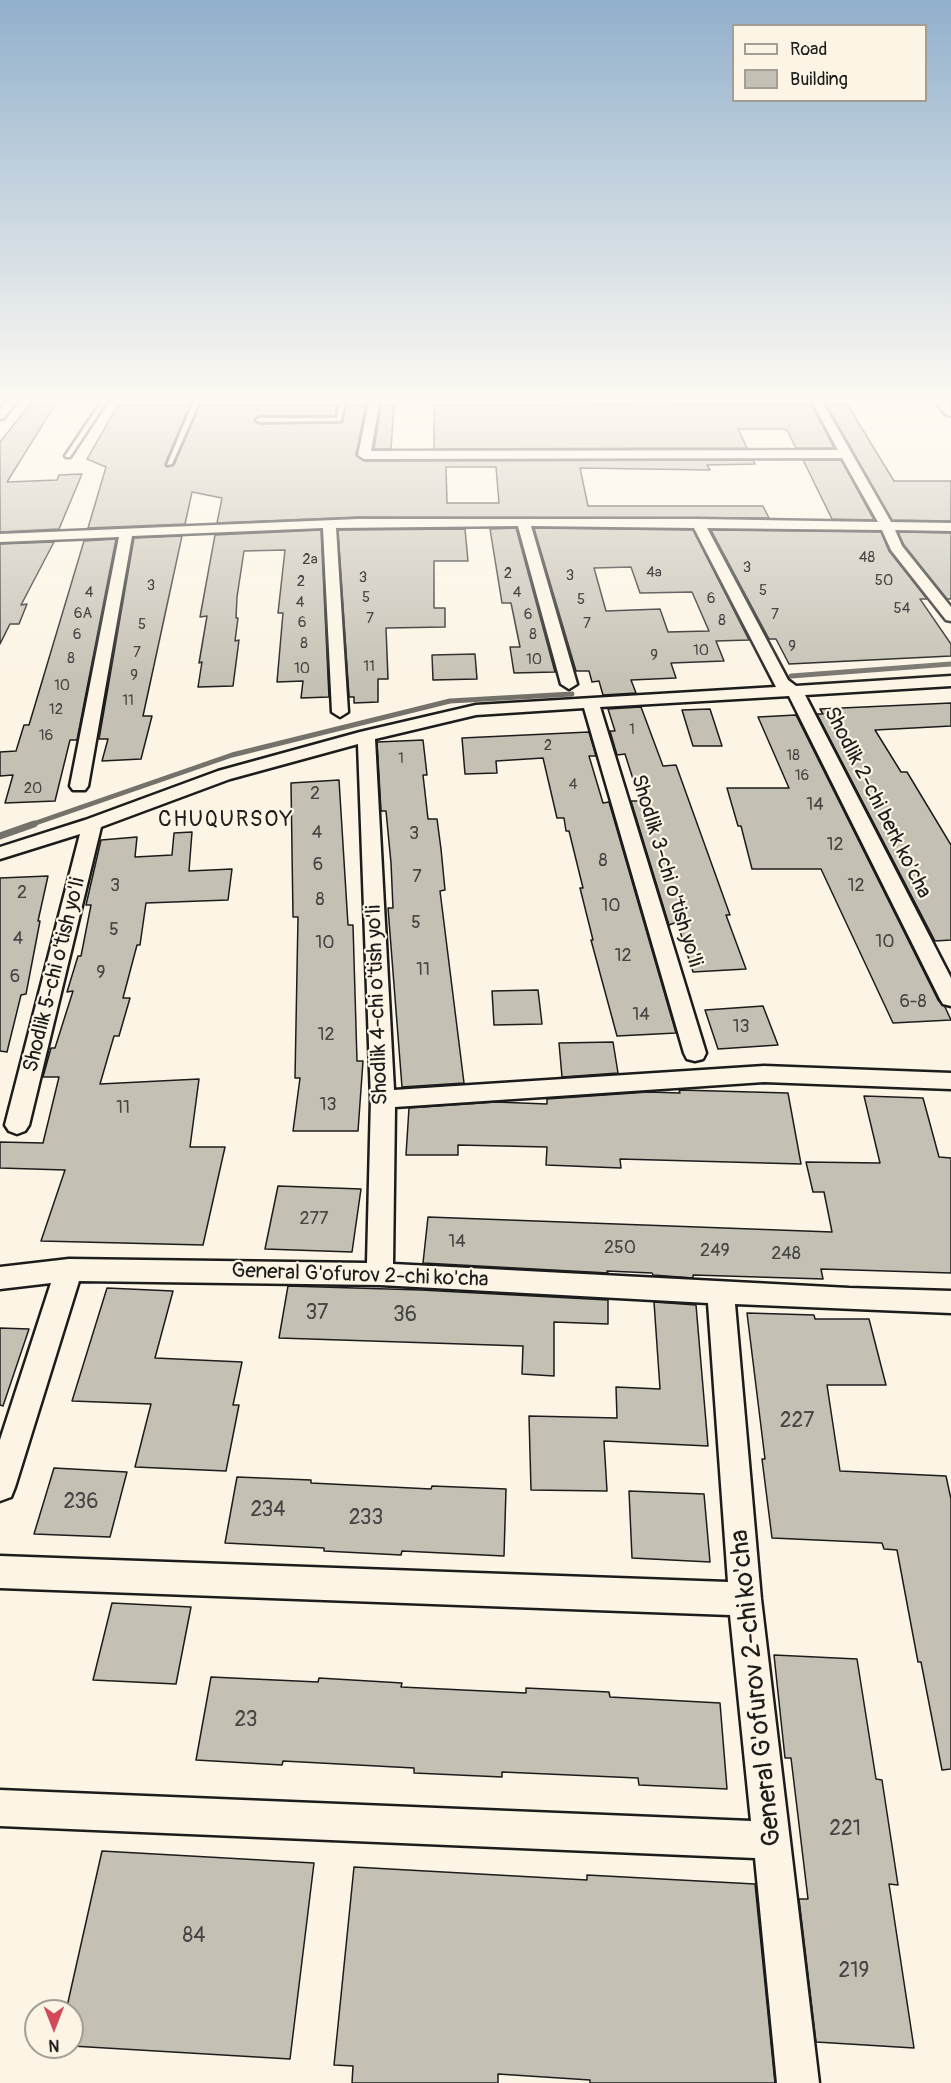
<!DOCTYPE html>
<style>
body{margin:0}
#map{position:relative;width:951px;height:2083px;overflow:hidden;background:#fcf5e5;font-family:Pangolin,sans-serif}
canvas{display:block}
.legend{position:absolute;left:732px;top:24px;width:195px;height:78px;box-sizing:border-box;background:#fcf5e5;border:2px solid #a29e95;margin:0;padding:8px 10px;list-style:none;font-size:18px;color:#1c1c1c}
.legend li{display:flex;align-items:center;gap:12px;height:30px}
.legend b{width:30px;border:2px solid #a29e95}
.north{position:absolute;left:24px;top:1999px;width:60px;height:60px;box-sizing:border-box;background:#fcf5e5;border:2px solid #a29e95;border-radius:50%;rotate:180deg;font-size:16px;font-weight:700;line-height:24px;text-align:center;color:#1c1c1c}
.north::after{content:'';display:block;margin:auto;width:21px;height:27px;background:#d1495b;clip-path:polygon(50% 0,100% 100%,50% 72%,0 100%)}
</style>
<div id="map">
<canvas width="951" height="2083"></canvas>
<ul class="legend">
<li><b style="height:8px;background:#fcf5e5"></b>Road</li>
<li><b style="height:16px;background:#c4c0b3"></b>Building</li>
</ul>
<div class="north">N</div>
</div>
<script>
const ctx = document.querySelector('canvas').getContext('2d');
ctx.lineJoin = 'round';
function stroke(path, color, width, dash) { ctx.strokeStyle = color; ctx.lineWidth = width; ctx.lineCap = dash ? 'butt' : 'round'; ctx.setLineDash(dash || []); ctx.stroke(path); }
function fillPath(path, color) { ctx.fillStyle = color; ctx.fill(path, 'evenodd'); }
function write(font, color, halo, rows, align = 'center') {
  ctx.font = font + ' Pangolin,sans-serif'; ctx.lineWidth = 4.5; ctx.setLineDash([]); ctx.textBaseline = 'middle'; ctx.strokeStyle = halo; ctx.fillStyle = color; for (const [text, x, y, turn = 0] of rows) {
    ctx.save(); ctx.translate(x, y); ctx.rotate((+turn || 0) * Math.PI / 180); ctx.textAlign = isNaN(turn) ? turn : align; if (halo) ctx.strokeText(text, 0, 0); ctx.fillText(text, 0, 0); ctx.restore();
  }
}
stroke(new Path2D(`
 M 791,676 L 951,664
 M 30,825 L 232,755 L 450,701 L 572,694`), '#75726c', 5);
stroke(new Path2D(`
 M 0,836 L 34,824`), '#75726c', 7);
const building = new Path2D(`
 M 31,403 L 56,403 L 7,482 L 57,480 L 59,475 L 82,474 L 59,529 L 0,532 L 0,442 Z
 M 731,404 L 811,404 L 834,448 L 796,448 L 787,430 L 783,429 L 738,429 L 747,448 L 434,449 L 434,405 Z
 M 826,404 L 847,404 L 894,481 L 951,481 L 951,521 L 892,520 Z
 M 118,405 L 190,405 L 165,464 L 167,467 L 174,465 L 200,405 L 337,405 L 335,416 L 259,416 L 254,421 L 259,424 L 341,423 L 347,405 L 366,405 L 356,455 L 364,461 L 753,460 L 755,464 L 707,465 L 710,470 L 580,468 L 588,506 L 763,506 L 769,518 L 358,517 L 217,523 L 222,498 L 192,492 L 185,524 L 88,528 L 106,467 L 87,459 ZM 446,467 L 496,467 L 499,503 L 447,503 Z
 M 381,405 L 394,405 L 391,449 L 374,449 Z
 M 803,460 L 841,460 L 874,520 L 832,519 Z
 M 516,528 L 555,672 L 514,673 L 510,647 L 520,647 L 511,603 L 502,603 L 490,529 Z
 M 534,528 L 693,530 L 749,640 L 716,641 L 724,661 L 671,663 L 676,678 L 631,680 L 636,693 L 603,695 L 599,681 L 592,682 L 589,671 L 576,671 ZM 631,567 L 640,593 L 692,592 L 709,631 L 668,632 L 660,609 L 606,611 L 594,568 Z
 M 465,529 L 468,561 L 434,561 L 434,608 L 445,608 L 445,627 L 386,628 L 388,679 L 378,679 L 378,702 L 354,703 L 354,697 L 349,697 L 338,530 Z
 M 321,530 L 329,697 L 301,698 L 303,681 L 277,682 L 283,613 L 278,613 L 285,550 L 244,551 L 237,597 L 236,618 L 238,618 L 235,641 L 239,640 L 233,686 L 198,687 L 202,662 L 199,663 L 207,616 L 200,617 L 215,535 Z
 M 711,530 L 881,532 L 889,551 L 927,599 L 920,599 L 951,644 L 951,656 L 789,664 L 776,639 L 769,639 Z
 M 898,532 L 951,533 L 951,599 L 947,599 L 904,545 Z
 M 182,536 L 143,716 L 152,716 L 141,759 L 102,761 L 108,739 L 99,739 L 134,538 Z
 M 116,539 L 77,740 L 70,740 L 55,801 L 5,803 L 13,775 L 0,776 L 0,752 L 16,751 L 24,725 L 29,725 L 84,541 Z
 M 54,542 L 21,605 L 27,604 L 19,624 L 10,624 L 0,644 L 0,544 Z
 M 475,654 L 477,679 L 433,680 L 432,655 Z
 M 951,703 L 951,726 L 875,730 L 901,772 L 907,772 L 951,845 L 951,940 L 935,941 L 817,714 L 823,714 L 820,709 Z
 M 641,707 L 663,766 L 676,765 L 730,915 L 726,915 L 746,969 L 693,972 L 677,922 L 669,925 L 631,801 L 640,801 L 625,754 L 617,755 L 610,731 L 615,731 L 608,709 Z
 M 710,709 L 722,746 L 693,746 L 682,710 Z
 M 796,715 L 938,1000 L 945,1007 L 951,1020 L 893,1023 L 821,869 L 752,869 L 741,826 L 738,826 L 727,788 L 789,788 L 758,717 Z
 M 589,732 L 596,756 L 589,756 L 603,803 L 609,802 L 676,1033 L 617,1036 L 591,940 L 593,940 L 580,888 L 583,888 L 569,831 L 566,831 L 564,818 L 557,818 L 543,758 L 496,761 L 497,773 L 465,774 L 462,738 Z
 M 423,740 L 427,775 L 423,775 L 428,819 L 437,819 L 441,849 L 445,890 L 440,891 L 464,1083 L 402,1087 L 388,908 L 393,908 L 391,863 L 386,811 L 381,811 L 377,742 Z
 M 339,780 L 348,925 L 353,925 L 357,1061 L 363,1061 L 358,1131 L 293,1131 L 300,1078 L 295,1078 L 298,917 L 293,917 L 291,783 Z
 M 192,832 L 189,871 L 232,869 L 228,900 L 146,903 L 140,945 L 137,945 L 123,998 L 130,998 L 119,1036 L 114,1036 L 100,1084 L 199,1079 L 190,1147 L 225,1147 L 203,1245 L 41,1241 L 65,1170 L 0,1168 L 0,1142 L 43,1143 L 59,1077 L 43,1077 L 51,1048 L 55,1048 L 73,991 L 67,992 L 78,956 L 81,956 L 91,905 L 86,905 L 101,840 L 137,837 L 135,857 L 172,855 L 174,833 Z
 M 48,876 L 38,921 L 40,921 L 26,994 L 21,995 L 7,1052 L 0,1051 L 0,878 Z
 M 538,990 L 542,1024 L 494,1025 L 492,991 Z
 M 763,1006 L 778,1045 L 718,1049 L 705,1010 Z
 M 613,1042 L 618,1073 L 562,1077 L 559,1043 Z
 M 679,1090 L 788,1093 L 801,1164 L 620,1159 L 621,1168 L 546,1165 L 547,1147 L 458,1145 L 458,1155 L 406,1155 L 409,1108 L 496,1102 L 547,1104 L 547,1099 L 648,1092 L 680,1093 Z
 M 864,1096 L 923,1098 L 939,1157 L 951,1158 L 951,1273 L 821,1269 L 823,1279 L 693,1275 L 693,1278 L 653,1275 L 652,1273 L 607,1271 L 608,1273 L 423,1263 L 428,1217 L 832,1232 L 824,1192 L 813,1192 L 806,1162 L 880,1163 Z
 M 278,1186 L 361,1189 L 352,1252 L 265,1249 Z
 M 288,1286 L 421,1290 L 608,1300 L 608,1324 L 554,1322 L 554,1376 L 522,1374 L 523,1346 L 279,1338 Z
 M 107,1288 L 173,1291 L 155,1358 L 242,1362 L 233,1405 L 239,1405 L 226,1471 L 135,1467 L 151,1404 L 72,1401 Z
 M 654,1302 L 696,1305 L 708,1446 L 604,1441 L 607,1491 L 531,1490 L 529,1416 L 617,1418 L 616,1387 L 660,1389 Z
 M 747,1313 L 814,1315 L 815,1319 L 869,1319 L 886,1385 L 827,1385 L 840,1471 L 946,1476 L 951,1499 L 951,1769 L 942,1770 L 921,1662 L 918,1662 L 897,1550 L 884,1549 L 882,1543 L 772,1538 L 762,1459 L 765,1459 Z
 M 0,1328 L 29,1329 L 3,1406 L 0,1405 Z
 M 54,1468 L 127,1472 L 110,1537 L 34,1534 Z
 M 237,1477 L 311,1480 L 311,1483 L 431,1489 L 432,1486 L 506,1489 L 504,1556 L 402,1551 L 401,1555 L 324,1551 L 324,1548 L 225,1543 Z
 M 629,1491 L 704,1494 L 710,1562 L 632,1558 Z
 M 112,1603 L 191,1607 L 176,1684 L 93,1680 Z
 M 774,1655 L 857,1659 L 876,1779 L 882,1780 L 898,1885 L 889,1884 L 914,2048 L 816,2042 L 799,1899 L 808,1899 L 791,1758 L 785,1758 Z
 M 211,1677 L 318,1682 L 319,1678 L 402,1683 L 401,1687 L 526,1693 L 526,1688 L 609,1692 L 610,1697 L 720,1703 L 727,1789 L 639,1785 L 638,1778 L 502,1772 L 502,1777 L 414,1773 L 414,1768 L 283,1761 L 282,1765 L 196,1760 Z
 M 102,1851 L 314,1863 L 290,2059 L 72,2046 L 72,2011 L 66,2011 Z
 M 354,1867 L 587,1880 L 587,1875 L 755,1884 L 775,2083 L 590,2083 L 590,2080 L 498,2074 L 498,2083 L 352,2083 L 353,2066 L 334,2065 Z`);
fillPath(building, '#c4c0b3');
stroke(building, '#1c1c1c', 1.5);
const lane = new Path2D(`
 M 104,398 L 109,398 L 70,457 L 66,457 L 65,456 Z
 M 195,398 L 201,398 L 172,464 L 167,465 Z
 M 340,398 L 346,398 L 341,421 L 259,422 L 256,420 L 259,418 L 337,418 Z`);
const street = new Path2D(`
 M 8,398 L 19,398 L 4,418 L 0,419 L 0,409 Z
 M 370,398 L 380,398 L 371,451 L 838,450 L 810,398 L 820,398 L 891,522 L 951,523 L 951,531 L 895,530 L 902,546 L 951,607 L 951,621 L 946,620 L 891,550 L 882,530 L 707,528 L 788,680 L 796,686 L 951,676 L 951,686 L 805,695 L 951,978 L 951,1006 L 943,1004 L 940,999 L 789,696 L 600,707 L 706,1053 L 703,1059 L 695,1061 L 687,1059 L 684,1053 L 584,708 L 476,715 L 375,739 L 394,1090 L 764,1066 L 951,1073 L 951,1089 L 764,1082 L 395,1107 L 393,1264 L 849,1288 L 951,1291 L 951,1313 L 735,1304 L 761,1599 L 819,2083 L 777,2083 L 755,1858 L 0,1826 L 0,1790 L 751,1821 L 730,1615 L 0,1588 L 0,1556 L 728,1582 L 708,1303 L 380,1285 L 79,1281 L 15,1487 L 11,1497 L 0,1501 L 0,1440 L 51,1283 L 0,1289 L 0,1267 L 69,1259 L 367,1263 L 371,1099 L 358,744 L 230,779 L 101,827 L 29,1125 L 25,1131 L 17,1134 L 9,1131 L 5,1125 L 80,834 L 0,859 L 0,847 L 85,820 L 218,771 L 360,732 L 476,705 L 776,687 L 694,528 L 531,526 L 577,684 L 569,689 L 561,684 L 518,526 L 336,528 L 348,712 L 340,717 L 332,712 L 323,528 L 132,536 L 88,786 L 85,790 L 73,790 L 70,786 L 119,537 L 0,542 L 0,534 L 358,519 L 698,519 L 878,522 L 842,458 L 364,459 L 358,455 Z`);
const primary = new Path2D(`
 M 934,398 L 950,398 L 951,416 L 945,414 Z`);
stroke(lane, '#1c1c1c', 5);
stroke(street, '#1c1c1c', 5);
stroke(primary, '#1c1c1c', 5);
fillPath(lane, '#fcf5e5');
fillPath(street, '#fcf5e5');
fillPath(primary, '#fcf5e5');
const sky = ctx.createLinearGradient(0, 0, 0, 689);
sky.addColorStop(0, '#91b0cc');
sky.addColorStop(0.58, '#fefaf3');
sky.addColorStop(1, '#fefaf300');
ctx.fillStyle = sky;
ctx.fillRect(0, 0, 951, 689);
write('15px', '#464542', null, [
 ["48",867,558],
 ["2a",310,560],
 ["3",747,568],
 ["4a",654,573],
 ["2",508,574],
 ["3",570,576],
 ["3",363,578],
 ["50",884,581],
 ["2",301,582],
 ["3",151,586],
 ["5",763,591],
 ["4",89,593],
 ["4",517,593],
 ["5",366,598],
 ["6",711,599],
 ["5",581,600],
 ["4",300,603],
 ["54",902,609],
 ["6A",83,614],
 ["6",528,615],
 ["7",775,615],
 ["7",370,619],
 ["8",722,621],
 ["6",302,623],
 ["7",587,624],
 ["5",142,625],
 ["6",77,635],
 ["8",533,635],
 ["8",304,644],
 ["9",792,647],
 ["10",701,651],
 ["7",137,653],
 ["9",654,656],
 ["8",71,659],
 ["10",534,660],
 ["11",369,667],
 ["10",302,669],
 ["9",134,676],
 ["10",62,686],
 ["11",128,701],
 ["12",56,710],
 ["1",632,730],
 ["16",46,736],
 ["2",548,746],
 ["18",793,756],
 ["1",401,759],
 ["16",802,776],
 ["4",573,785],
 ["20",33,789]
]);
write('18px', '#464542', null, [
 ["2",315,794],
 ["14",815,805],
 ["4",317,833],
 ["3",414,834],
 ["12",835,845],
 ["8",603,861],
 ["6",318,865],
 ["7",417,877],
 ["3",115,886],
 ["12",856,886],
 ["2",22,893],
 ["8",320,900],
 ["10",611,906],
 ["5",416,923],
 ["5",114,930],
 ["4",18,939],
 ["10",885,942],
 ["10",325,943],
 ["12",623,956],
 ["11",423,970],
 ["9",101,973],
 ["6",15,977],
 ["6-8",913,1002],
 ["14",641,1015],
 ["13",741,1027],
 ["12",326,1035],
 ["13",328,1105],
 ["11",123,1108],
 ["277",314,1219],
 ["14",457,1242],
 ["250",620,1248],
 ["249",715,1251],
 ["248",786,1254]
]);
write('21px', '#1c1c1c', '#fcf5e5', [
 ["Shodlik 2-chi berk ko'cha",877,803,63],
 ["Shodlik 3-chi o'tish yo'li",666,871,73],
 ["Shodlik 5-chi o'tish yo'li",55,975,-76],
 ["Shodlik 4-chi o'tish yo'li",378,1005,-92],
 ["General G'ofurov 2-chi ko'cha",360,1276,2]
]);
write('21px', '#464542', null, [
 ["37",317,1314],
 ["36",405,1316],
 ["227",797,1422],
 ["236",81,1503],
 ["234",268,1511],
 ["233",366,1519],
 ["23",246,1721],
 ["221",845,1830],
 ["84",194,1937],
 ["219",854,1972]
]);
ctx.letterSpacing = '1.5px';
write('22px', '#1c1c1c', '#fcf5e5', [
 ["CHUQURSOY",226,820]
]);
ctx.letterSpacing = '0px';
write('26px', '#1c1c1c', '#fcf5e5', [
 ["General G'ofurov 2-chi ko'cha",757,1688,-96]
]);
</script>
